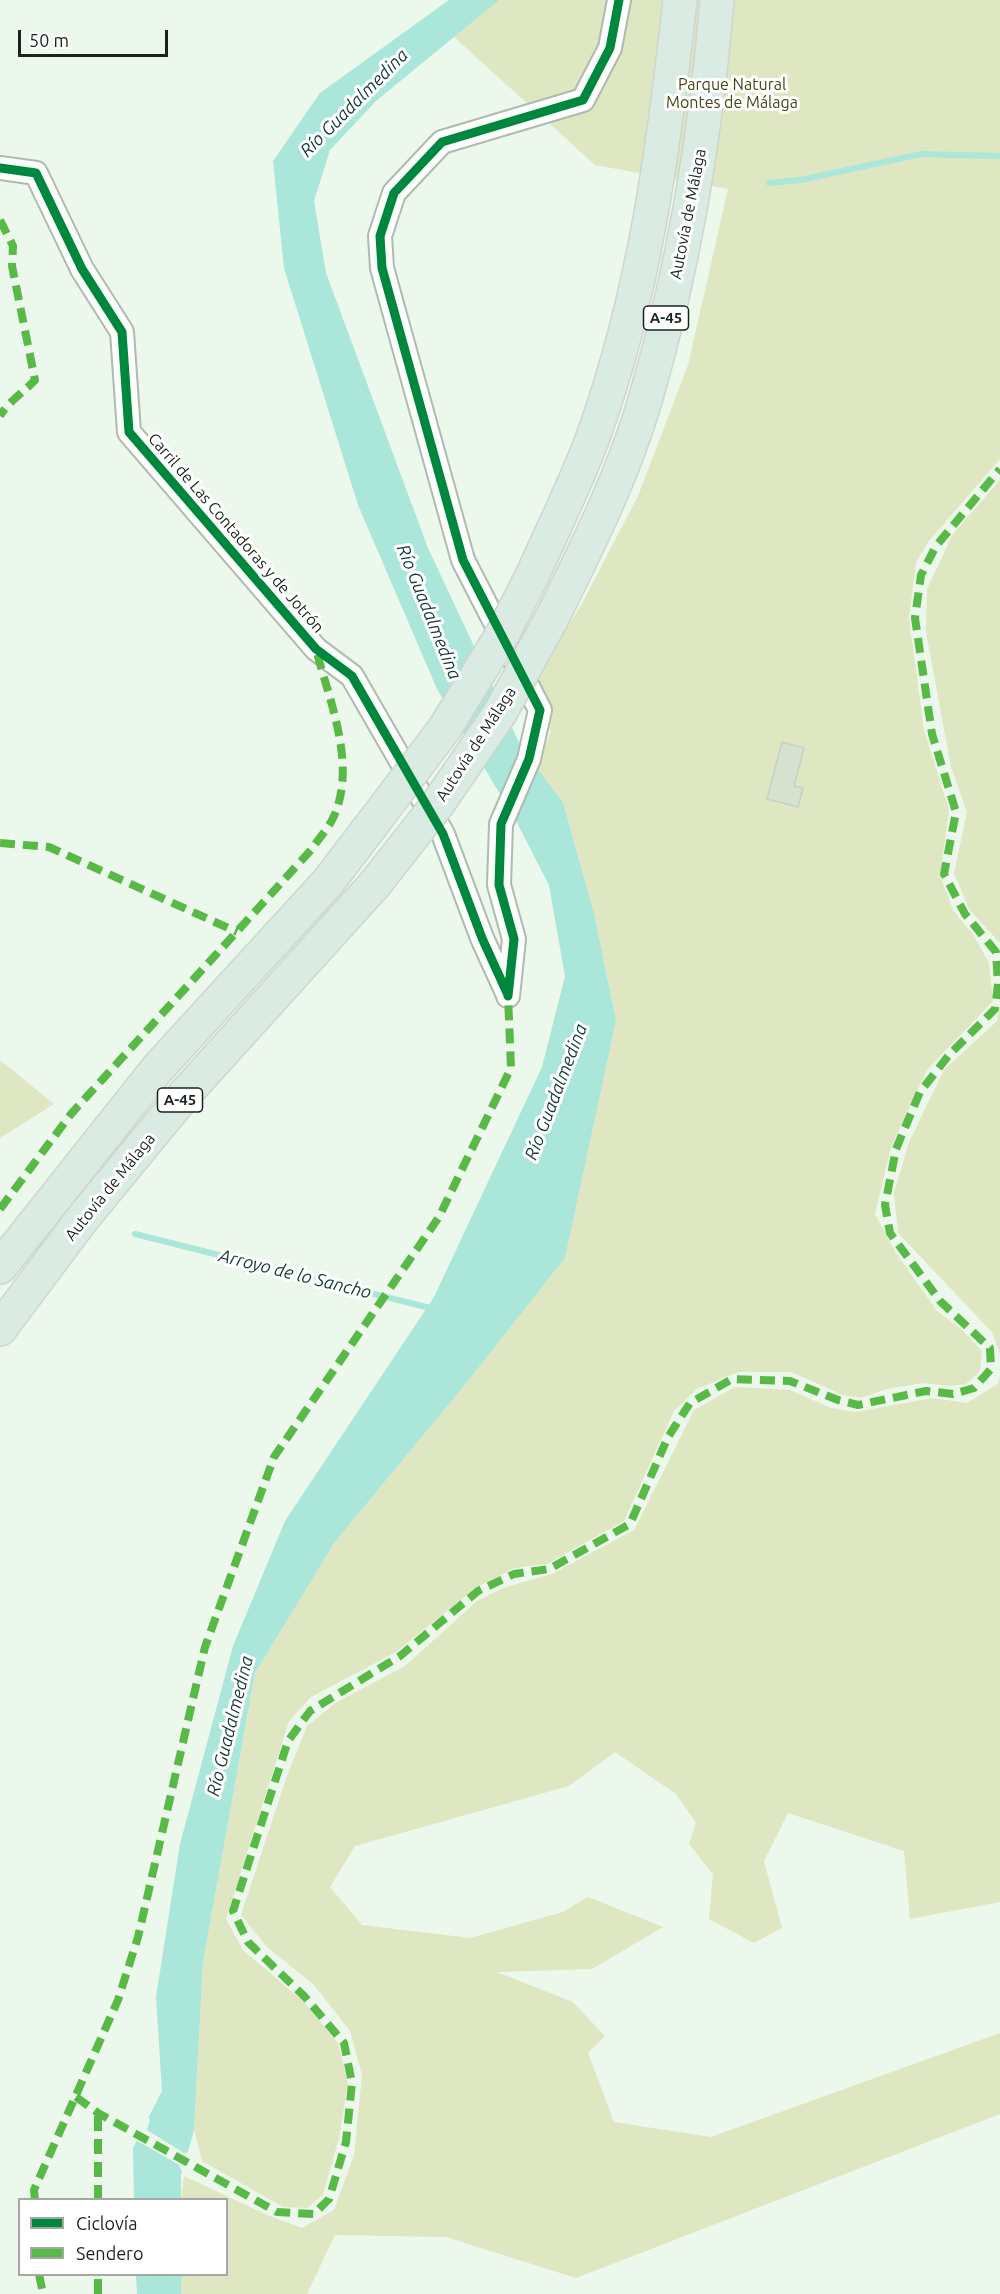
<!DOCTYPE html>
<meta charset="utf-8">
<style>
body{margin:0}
#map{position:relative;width:1000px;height:2294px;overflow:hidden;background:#ebf8eb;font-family:Ubuntu,sans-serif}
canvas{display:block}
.legend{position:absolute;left:18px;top:2198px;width:210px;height:78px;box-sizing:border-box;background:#fff;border:2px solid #a4a7a4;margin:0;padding:8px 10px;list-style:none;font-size:18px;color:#1b241c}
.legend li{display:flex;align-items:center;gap:12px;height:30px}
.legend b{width:30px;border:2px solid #a4a7a4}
.scale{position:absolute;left:18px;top:30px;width:150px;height:27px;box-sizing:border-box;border:3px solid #1b241c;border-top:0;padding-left:8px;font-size:18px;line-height:21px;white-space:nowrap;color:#1b241c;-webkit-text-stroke:4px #fff;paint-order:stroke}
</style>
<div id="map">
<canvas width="1000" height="2294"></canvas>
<ul class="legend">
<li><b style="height:8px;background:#00873e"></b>Ciclovía</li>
<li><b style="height:8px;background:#58b947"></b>Sendero</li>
</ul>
<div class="scale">50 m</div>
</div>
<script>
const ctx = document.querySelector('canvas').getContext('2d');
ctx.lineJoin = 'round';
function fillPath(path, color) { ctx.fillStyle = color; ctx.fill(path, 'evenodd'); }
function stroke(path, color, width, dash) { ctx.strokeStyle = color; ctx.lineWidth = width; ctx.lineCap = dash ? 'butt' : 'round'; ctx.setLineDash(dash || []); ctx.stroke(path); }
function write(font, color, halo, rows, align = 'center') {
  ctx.font = font + ' Ubuntu,sans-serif'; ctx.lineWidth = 6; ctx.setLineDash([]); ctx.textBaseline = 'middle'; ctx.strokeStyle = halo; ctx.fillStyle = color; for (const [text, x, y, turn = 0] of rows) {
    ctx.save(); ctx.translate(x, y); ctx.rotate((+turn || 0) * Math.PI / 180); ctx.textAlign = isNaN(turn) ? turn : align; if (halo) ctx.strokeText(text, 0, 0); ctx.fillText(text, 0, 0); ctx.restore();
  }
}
fillPath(new Path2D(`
 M 471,0 L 1000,0 L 1000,459 L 929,541 L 916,562 L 909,618 L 924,730 L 949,810 L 940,876 L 953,910 L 974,936 L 989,963 L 993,1001 L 927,1070 L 891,1147 L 875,1214 L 896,1253 L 937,1311 L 962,1330 L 982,1351 L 980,1371 L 966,1384 L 950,1386 L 922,1383 L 887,1389 L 861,1398 L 843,1395 L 791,1372 L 738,1372 L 697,1389 L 674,1411 L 624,1521 L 547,1564 L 515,1568 L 477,1587 L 396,1652 L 311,1697 L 289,1721 L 226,1919 L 243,1950 L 304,2002 L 338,2043 L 348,2083 L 339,2138 L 323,2195 L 307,2208 L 283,2207 L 202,2161 L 194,2130 L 203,1962 L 255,1673 L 335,1542 L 468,1381 L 565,1258 L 616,1021 L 594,913 L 563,802 L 535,768 L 551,732 L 534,687 L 560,637 L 579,609 L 638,496 L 688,365 L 728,189 L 595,165 L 443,27 Z
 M 1000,480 L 1000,943 L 969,909 L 954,873 L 967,812 L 951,767 L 926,632 L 927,589 L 953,534 Z
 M 1000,1006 L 1000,1354 L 992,1332 L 898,1233 L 894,1193 L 909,1142 L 944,1070 L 997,1021 Z
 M 0,1060 L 54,1104 L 0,1138 Z
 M 1000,1376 L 1000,1902 L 910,1919 L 904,1851 L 788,1813 L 764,1861 L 782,1928 L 754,1943 L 709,1919 L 713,1874 L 689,1844 L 696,1823 L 676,1794 L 615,1752 L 569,1786 L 355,1846 L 330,1887 L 362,1925 L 470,1938 L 563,1912 L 588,1897 L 663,1927 L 592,1969 L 497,1972 L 573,2002 L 605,2036 L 588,2053 L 614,2122 L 711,2137 L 1000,2033 L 1000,2114 L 576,2278 L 446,2237 L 335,2235 L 307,2294 L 181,2294 L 181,2275 L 226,2274 L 226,2200 L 181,2199 L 184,2176 L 267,2215 L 302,2228 L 334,2210 L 354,2155 L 362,2075 L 350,2031 L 314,1985 L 267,1947 L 241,1915 L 288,1773 L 307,1726 L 337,1702 L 405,1666 L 477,1601 L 503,1588 L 552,1574 L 634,1530 L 694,1410 L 735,1387 L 790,1390 L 831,1408 L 855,1412 L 933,1398 L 967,1403 L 998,1384 Z`), '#dfe6c2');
fillPath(new Path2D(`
 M 449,0 L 499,0 L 376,101 L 330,150 L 314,201 L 326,273 L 428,548 L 523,751 L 563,802 L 594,913 L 616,1021 L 565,1258 L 468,1381 L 335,1542 L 255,1673 L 203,1962 L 194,2130 L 181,2176 L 181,2199 L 134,2199 L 133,2148 L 162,2091 L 156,1997 L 180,1844 L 233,1646 L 285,1521 L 434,1297 L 542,1067 L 565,976 L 549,885 L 515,819 L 437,689 L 358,505 L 284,268 L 273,161 L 320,93 Z
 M 136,2275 L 181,2275 L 181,2294 L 137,2294 Z`), '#aae6d9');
fillPath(new Path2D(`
 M 146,2117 L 150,2119 L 147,2130 L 184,2153 L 191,2152 L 184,2176 L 179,2165 L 134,2139 Z`), '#ebf8eb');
stroke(new Path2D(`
 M 769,183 L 801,180 L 921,154 L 1000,156
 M 135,1234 L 434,1309`), '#aae6d9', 6);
const building = new Path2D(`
 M 782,742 L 804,748 L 794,786 L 803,788 L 798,807 L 767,799 Z`);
fillPath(building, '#d6e1d0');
stroke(building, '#c8d0c5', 1.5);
const minor = new Path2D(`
 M 0,168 L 36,173 L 82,269 L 122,332 L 129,432 L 316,649 L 352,676 L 443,834 L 482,938 L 508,995
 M 508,996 L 514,939 L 499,885 L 501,824 L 529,759 L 540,710 L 463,560 L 382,268 L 380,236 L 394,193 L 442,142 L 583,100 L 610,48 L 619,0`);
const motorway = new Path2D(`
 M 533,574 C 553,529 576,483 593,437 C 644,296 664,148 680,0
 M 552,618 C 587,547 624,474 646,397 C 684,267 706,135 717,0
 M 0,1267 L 158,1068 L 328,882 L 373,823
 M 0,1329 L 83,1218 L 185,1094 L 375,884`);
stroke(minor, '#b0bab0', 26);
stroke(motorway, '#cfd5cf', 36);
stroke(minor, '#fcfefc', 22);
stroke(motorway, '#d9ebe2', 33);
const motorwayBridge = new Path2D(`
 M 373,823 L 445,728 L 503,633 L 533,574
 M 375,884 L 437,805 L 500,713 L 552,618`);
stroke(motorwayBridge, '#cfd5cf', 36, []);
stroke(motorwayBridge, '#d9ebe2', 33);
stroke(new Path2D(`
 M 0,220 L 13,246 L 12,266 L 35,380 C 23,393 9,401 0,416
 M 0,843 L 49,847 L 237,932
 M 0,1209 L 71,1114 L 311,850 C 318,839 329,828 334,816 C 357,764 329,700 316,649
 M 76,2097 L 98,2113 L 277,2212 L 314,2214 L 329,2199 L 346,2142 L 352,2083 L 344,2043 L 305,1997 L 248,1942 L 233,1911 L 288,1741 L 310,1711 L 400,1656 L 478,1591 L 514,1574 L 549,1569 L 630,1524 L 668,1437 L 690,1403 L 732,1379 L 790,1381 L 838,1400 L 858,1405 L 926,1391 L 953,1394 L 974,1388 L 991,1369 L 990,1348 L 940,1301 L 890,1233 L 885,1205 L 896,1149 L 920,1092 L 949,1055 L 995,1009 L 998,984 L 996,952 L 965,914 L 944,874 L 956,812 L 932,734 L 915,618 L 921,575 L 936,546 L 1000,469
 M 35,2200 L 34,2190 L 118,2000 L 138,1937 L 205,1647 L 274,1457 L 439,1217 L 511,1068 L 508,996
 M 98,2200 L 98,2113
 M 39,2274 L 43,2294
 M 98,2294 L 98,2274`), '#58b947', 8, [15, 8]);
stroke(new Path2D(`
 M 0,168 L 36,173 L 82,269 L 122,332 L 129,432 L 316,649 L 352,676 L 443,834 L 482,938 L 507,993
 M 508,996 L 514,939 L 499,885 L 501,824 L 529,759 L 540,710 L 463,560 L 382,268 L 380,236 L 394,193 L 442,142 L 583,100 L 610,48 L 619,0`), '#00873e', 9);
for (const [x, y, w] of [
 [666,318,45],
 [180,1100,45]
]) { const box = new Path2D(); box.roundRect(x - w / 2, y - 12, w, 24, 4.5); ctx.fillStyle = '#fff'; ctx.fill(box); stroke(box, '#1b241c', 1.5); }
write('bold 15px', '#1b241c', null, [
 ["A-45",666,318],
 ["A-45",180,1100]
]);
write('16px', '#474718', '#fff', [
 ["Parque Natural",732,85],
 ["Montes de Málaga",732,103]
]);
write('16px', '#1b241c', '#fff', [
 ["Autovía de Málaga",688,214,-79],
 ["Carril de Las Contadoras y de Jotrón",236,533,49],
 ["Autovía de Málaga",476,744,-57],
 ["Autovía de Málaga",110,1187,-51]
]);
write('italic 18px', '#173d37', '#fff', [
 ["Río Guadalmedina",354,103,-45],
 ["Río Guadalmedina",429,612,68],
 ["Río Guadalmedina",556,1092,-69],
 ["Arroyo de lo Sancho",295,1274,14],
 ["Río Guadalmedina",230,1726,-76]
]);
</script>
